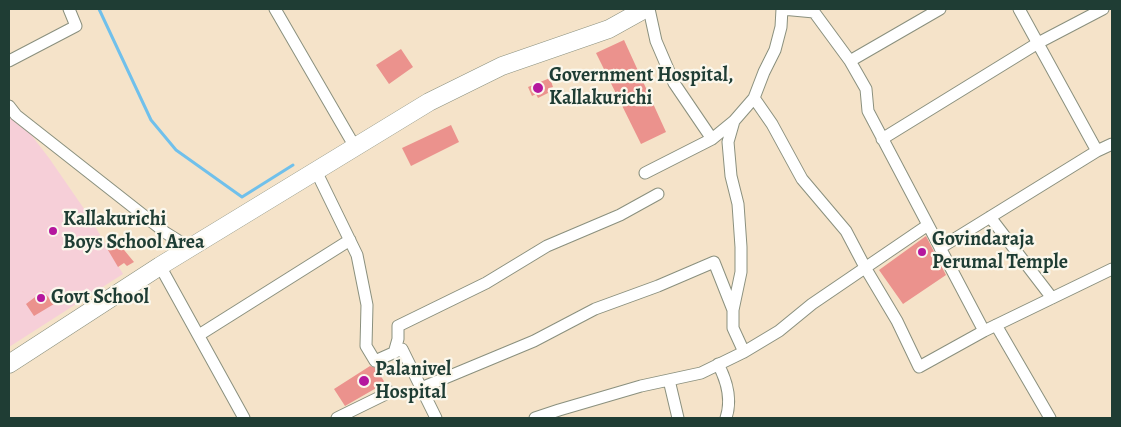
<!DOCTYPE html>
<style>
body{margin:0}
#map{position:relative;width:1121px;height:427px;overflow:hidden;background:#f5e3c9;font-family:Alegreya,serif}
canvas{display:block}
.frame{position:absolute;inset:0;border:10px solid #1f3d34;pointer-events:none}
</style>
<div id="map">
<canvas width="1121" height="427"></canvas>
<div class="frame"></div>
</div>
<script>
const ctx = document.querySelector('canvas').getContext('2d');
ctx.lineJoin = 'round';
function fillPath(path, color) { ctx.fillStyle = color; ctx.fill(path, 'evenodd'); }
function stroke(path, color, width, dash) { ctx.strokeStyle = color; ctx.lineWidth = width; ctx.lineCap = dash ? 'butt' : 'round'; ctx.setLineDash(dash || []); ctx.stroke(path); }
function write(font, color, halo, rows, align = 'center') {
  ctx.font = font + ' Alegreya,serif'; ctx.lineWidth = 4.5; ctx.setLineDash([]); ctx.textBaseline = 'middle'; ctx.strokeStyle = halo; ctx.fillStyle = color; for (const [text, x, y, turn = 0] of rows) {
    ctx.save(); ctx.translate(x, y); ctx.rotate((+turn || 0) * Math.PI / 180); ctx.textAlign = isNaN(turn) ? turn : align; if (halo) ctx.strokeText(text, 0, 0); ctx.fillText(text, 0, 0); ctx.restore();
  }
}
fillPath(new Path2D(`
 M 9,106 L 49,158 L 89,216 L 123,274 L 9,347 Z`), '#f6cfd8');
stroke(new Path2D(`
 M 99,9 L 151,120 L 176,150 L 242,197 L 293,165`), '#70c0eb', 3);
fillPath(new Path2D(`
 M 624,40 L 666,132 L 641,144 L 596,53 Z
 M 401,49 L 413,67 L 389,84 L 376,65 Z
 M 550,78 L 553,87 L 548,89 L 550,92 L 538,98 L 536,94 L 532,96 L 528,87 Z
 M 451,125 L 459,142 L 411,166 L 402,148 Z
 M 926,236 L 946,275 L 903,304 L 879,270 Z
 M 115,239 L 134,262 L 127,266 L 124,263 L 118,267 L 105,245 Z
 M 43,291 L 54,304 L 34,316 L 26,304 Z
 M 370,366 L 376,368 L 385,383 L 345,406 L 334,389 Z`), '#eb928d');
const street = new Path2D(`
 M 275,9 L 355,147
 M 649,9 L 656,41 L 674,83 L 712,139
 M 782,9 L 814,12 L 850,61 L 866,89 L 868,111 L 984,331
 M 1019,9 L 1097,151
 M 9,61 L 76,26 L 69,9
 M 850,61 L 940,9
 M 754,98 L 772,124 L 802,179 L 846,231 L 866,269 L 897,321 L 919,367 L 984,331 L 1112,269
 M 9,106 L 16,115 L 166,233 L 190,248
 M 882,139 L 1038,43 L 1103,9
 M 316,171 L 357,255 L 367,305 L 366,346 L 375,361 L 402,349 L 436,418
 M 645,173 L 712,139 L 734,121
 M 990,217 L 1052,298
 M 940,248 L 1097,151 L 1112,144
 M 160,266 L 244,418
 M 996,325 L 1050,418
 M 199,335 L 350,240
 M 744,352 L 733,328 L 733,310 L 741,272 L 741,247 L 738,204 L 731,176 L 728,142 L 734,121 L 754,98 L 764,72 L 775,50 L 781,27 L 782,9
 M 394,353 L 398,339 L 398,326 L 486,283 L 547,246 L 620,215 L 658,194
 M 718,364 C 727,381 732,400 726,418
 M 669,380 L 678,418
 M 421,388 L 534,341 L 595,309 L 658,286 L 714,262 L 733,310
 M 337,418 L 390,392
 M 535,418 L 559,410 L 641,386 L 701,373 L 744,352 L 779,331 L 812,304 L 928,225`);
const primary = new Path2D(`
 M 9,364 L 160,266 L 429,102 L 502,66 L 609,29 L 645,9`);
stroke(street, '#8a907e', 13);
stroke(primary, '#8a907e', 19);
stroke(street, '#fff', 11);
stroke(primary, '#fff', 18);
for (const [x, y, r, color] of [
 [538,88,6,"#b5179e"],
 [53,231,5,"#b5179e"],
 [922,252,5,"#b5179e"],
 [41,298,5,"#b5179e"],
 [364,381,6,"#b5179e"]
]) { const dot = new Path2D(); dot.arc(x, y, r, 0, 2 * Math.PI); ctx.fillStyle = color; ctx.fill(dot); stroke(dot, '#fbf7ec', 2); }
write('bold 20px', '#1f3d34', '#fbf7ec', [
 ["Government Hospital,",549,76],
 ["Kallakurichi",549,99],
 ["Kallakurichi",63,220],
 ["Boys School Area",63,243],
 ["Govindaraja",932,240],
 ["Perumal Temple",932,263],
 ["Govt School",51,298],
 ["Palanivel",375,370],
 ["Hospital",375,393]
], 'left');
</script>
